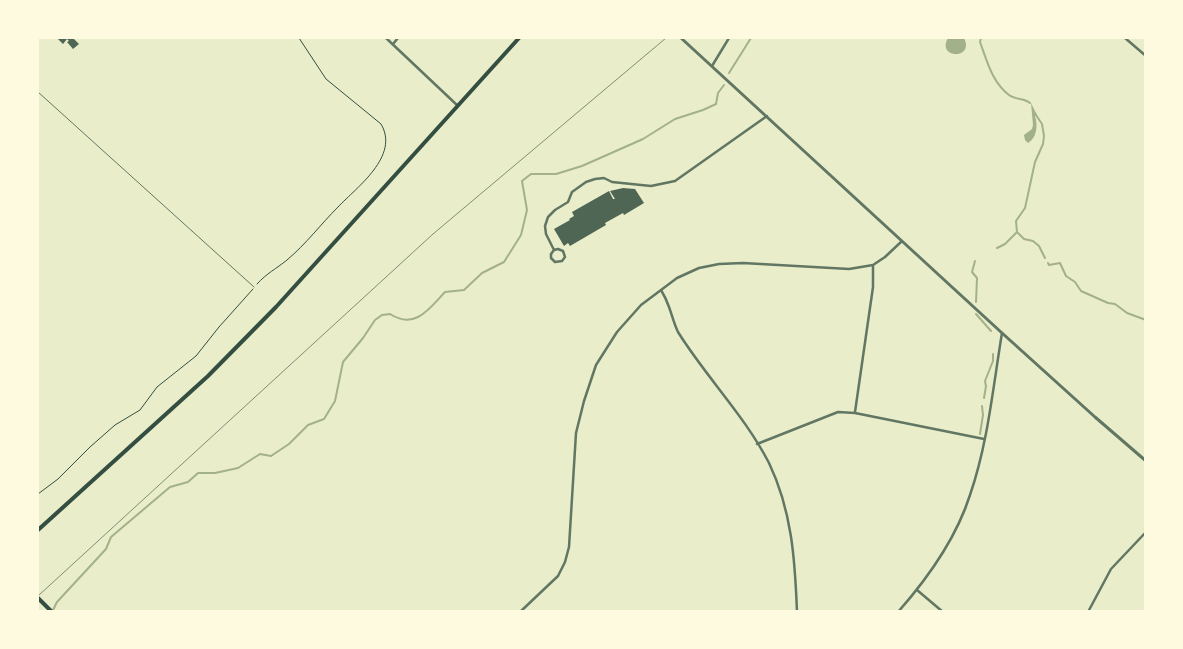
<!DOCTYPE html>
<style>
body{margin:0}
#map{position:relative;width:1183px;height:649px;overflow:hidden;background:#e9edc9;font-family:"Noto Serif",serif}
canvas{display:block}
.frame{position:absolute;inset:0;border:39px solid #fefae0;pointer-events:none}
</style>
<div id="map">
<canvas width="1183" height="649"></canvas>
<div class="frame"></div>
</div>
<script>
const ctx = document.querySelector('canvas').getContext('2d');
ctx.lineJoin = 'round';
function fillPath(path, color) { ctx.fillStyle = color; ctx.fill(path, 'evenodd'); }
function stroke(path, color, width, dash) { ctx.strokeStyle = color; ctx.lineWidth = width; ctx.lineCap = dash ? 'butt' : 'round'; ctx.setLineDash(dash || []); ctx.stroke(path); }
fillPath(new Path2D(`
 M 948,38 L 964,38 C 975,60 936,59 948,38 Z
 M 1031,103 L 1037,115 L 1035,116 C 1038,125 1037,138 1028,143 L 1025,140 L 1024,135 L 1032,129 L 1033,125 Z`), '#a3b18a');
stroke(new Path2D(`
 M 981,38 L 980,42 C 987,61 992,82 1009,95 C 1015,100 1025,98 1030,103
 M 729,73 L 751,38
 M 1017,232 L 1024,239 L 1033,241 L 1039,246 L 1045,258
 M 997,248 L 1005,244 L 1017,232 L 1016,221 L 1025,208 L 1035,162 L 1043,144 L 1044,136 L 1042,124 L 1034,112
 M 975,261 L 972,272 L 977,278 L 976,302
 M 1048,263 L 1049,265 L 1060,263 L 1066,276 L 1075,282 L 1081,291 L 1108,303 L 1115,304 L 1127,313 L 1146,320
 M 976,314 L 991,331
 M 984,398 L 986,386 L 985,381 L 993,361 L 993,354
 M 980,434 L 983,415 L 982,406
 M 52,612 L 57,602 L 106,549 L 111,537 L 170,487 L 188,482 L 198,473 L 215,473 L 238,468 L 260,454 L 271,456 L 289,444 L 308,425 L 324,419 L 335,401 L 343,362 L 363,338 L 375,320 L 382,315 L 390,314 C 415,330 429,309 445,292 L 464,290 L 482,273 L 504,262 L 521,235 L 527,210 L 522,181 L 531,174 L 556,174 L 582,166 L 643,139 L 675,119 L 703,110 L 716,104 L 718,93 L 724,85`), '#a3b18a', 2);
fillPath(new Path2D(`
 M 57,38 L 73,38 L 79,44 L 73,49 L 67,42 L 69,41 L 67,39 L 63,44 Z
 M 623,188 L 635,189 L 644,203 L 624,215 L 623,213 L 605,223 L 606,225 L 570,246 L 568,243 L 564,246 L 554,229 L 570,220 L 569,219 L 574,216 L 572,212 L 609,191 L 613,199 L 615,199 L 610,191 Z`), '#4f6655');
stroke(new Path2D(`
 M 257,284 C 267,273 276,269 287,260 C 306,244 321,224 338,207 C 357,187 400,156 381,124 L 326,79 L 299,38
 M 38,494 L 58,479 L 90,447 L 115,425 L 140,410 L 157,387 L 196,356 L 219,327 L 253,289`), '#344e41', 1);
stroke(new Path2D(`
 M 38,92 L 254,287`), '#617663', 1);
stroke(new Path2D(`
 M 386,38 L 458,106
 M 1125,38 L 1146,56
 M 393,44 L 398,38
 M 712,66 L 729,38
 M 554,250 L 558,249 L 563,251 L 565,257 L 562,261 L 555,262 L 551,258 L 551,254 L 554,250 L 546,234 L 545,226 L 548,217 L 555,210 L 568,202 L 572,192 L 586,182 L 595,179 L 604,178 L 612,182 L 651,186 L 675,181 L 767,116
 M 661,290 C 664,295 667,301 669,307 C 672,315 674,324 678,332 C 706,377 745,416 769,463 C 792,511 795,560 797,612
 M 855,412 L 873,287 L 873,265
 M 757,444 L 838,412 L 855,413 L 984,439
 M 917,590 L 943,612
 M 520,612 L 558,576 L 565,562 L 569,547 L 576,433 L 584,401 L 596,365 L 617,332 L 641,305 L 677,278 L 699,268 L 719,264 L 743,263 L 849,269 L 873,265 L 885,257 L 902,241
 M 898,612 C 928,578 956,539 970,495 C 988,443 993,387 1002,333
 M 1088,612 L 1111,569 L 1146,532`), '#617663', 2.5);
stroke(new Path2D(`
 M 681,38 L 1002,333 L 1095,417 L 1146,461`), '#617663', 3);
stroke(new Path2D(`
 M 38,598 L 52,612`), '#344e41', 4);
stroke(new Path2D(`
 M 38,530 L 208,376 L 276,307 L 519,38`), '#344e41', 4);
stroke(new Path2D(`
 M 38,596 L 433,234 L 666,38`), '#7c8e77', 1);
</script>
